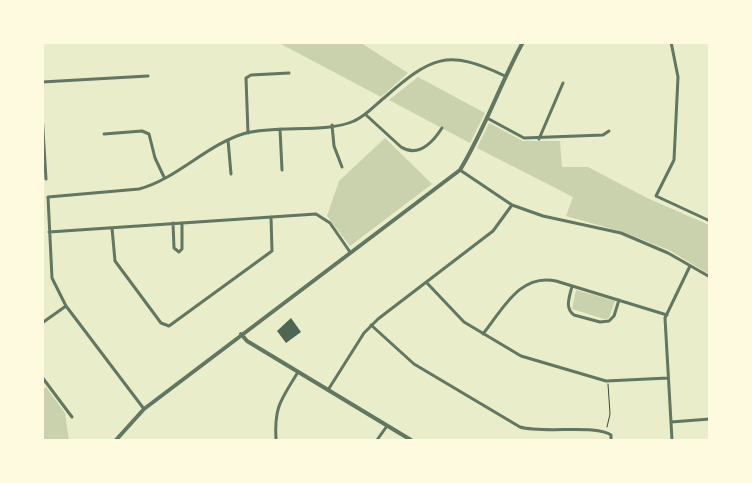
<!DOCTYPE html>
<style>
body{margin:0}
#map{position:relative;width:752px;height:483px;overflow:hidden;background:#e9edc9;font-family:Bitter,serif}
canvas{display:block}
.frame{position:absolute;inset:0;border:44px solid #fefae0;pointer-events:none}
</style>
<div id="map">
<canvas width="752" height="483"></canvas>
<div class="frame"></div>
</div>
<script>
const ctx = document.querySelector('canvas').getContext('2d');
ctx.lineJoin = 'round';
function fillPath(path, color) { ctx.fillStyle = color; ctx.fill(path, 'evenodd'); }
function stroke(path, color, width, dash) { ctx.strokeStyle = color; ctx.lineWidth = width; ctx.lineCap = dash ? 'butt' : 'round'; ctx.setLineDash(dash || []); ctx.stroke(path); }
fillPath(new Path2D(`
 M 279,43 L 361,43 L 408,73 L 381,97 Z
 M 418,77 L 485,113 L 470,143 L 389,100 Z
 M 489,123 L 523,141 L 560,141 L 562,167 L 588,167 L 647,198 L 709,225 L 709,274 L 669,250 L 623,232 L 566,216 L 573,197 L 477,148 Z
 M 385,138 L 432,184 L 350,246 L 327,216 L 339,181 Z
 M 576,290 L 615,301 L 609,318 L 604,319 L 572,309 Z
 M 46,387 L 65,413 L 69,440 L 43,440 L 43,389 Z`), '#cad2ad');
fillPath(new Path2D(`
 M 291,318 L 301,332 L 286,343 L 277,331 Z`), '#4f6655');
stroke(new Path2D(`
 M 607,427 L 610,414 L 608,384`), '#344e41', 1);
stroke(new Path2D(`
 M 671,42 L 678,77 L 674,160 L 656,196 L 710,221
 M 42,82 L 148,76
 M 42,113 L 46,179
 M 365,114 L 401,147 C 419,158 433,142 442,128
 M 487,118 L 524,138 L 603,135 L 609,131
 M 332,125 L 334,146 L 342,167
 M 280,129 L 282,170
 M 248,133 L 246,78 L 251,75 L 289,73
 M 104,134 L 142,131 L 149,134 L 155,158 L 164,177
 M 539,139 L 563,83
 M 228,140 L 231,174
 M 460,170 L 512,205 L 543,216 L 621,233 L 668,253 L 710,277
 M 173,223 L 174,248 L 179,252 L 182,249 L 182,223
 M 112,228 L 115,261 L 161,323 L 169,326 L 272,251 L 271,217
 M 49,232 L 316,214 L 330,223 L 350,252
 M 427,283 L 464,322 L 521,356 L 606,381 L 668,378
 M 572,286 C 570,296 564,308 574,315 L 600,322 L 609,321 L 614,316 L 619,300
 M 42,323 L 66,306
 M 371,325 L 414,364 L 520,427 C 543,434 597,424 611,435 L 611,440
 M 483,334 C 503,309 520,273 556,281 L 667,315
 M 42,377 L 72,417
 M 328,390 L 364,333 L 378,319 L 493,231 L 512,205
 M 144,409 L 66,306 L 52,278 L 48,197 L 139,189 C 177,179 207,144 246,133 C 277,125 328,133 354,121 C 366,116 375,105 384,98 C 431,57 447,48 505,76
 M 671,422 L 710,419
 M 276,440 C 274,406 281,400 298,372
 M 377,440 L 387,426
 M 672,440 L 665,318 L 690,266`), '#617663', 3);
stroke(new Path2D(`
 M 241,334 L 247,341 L 411,440
 M 116,440 L 144,409 L 460,170 C 485,129 500,84 523,42`), '#617663', 4);
</script>
